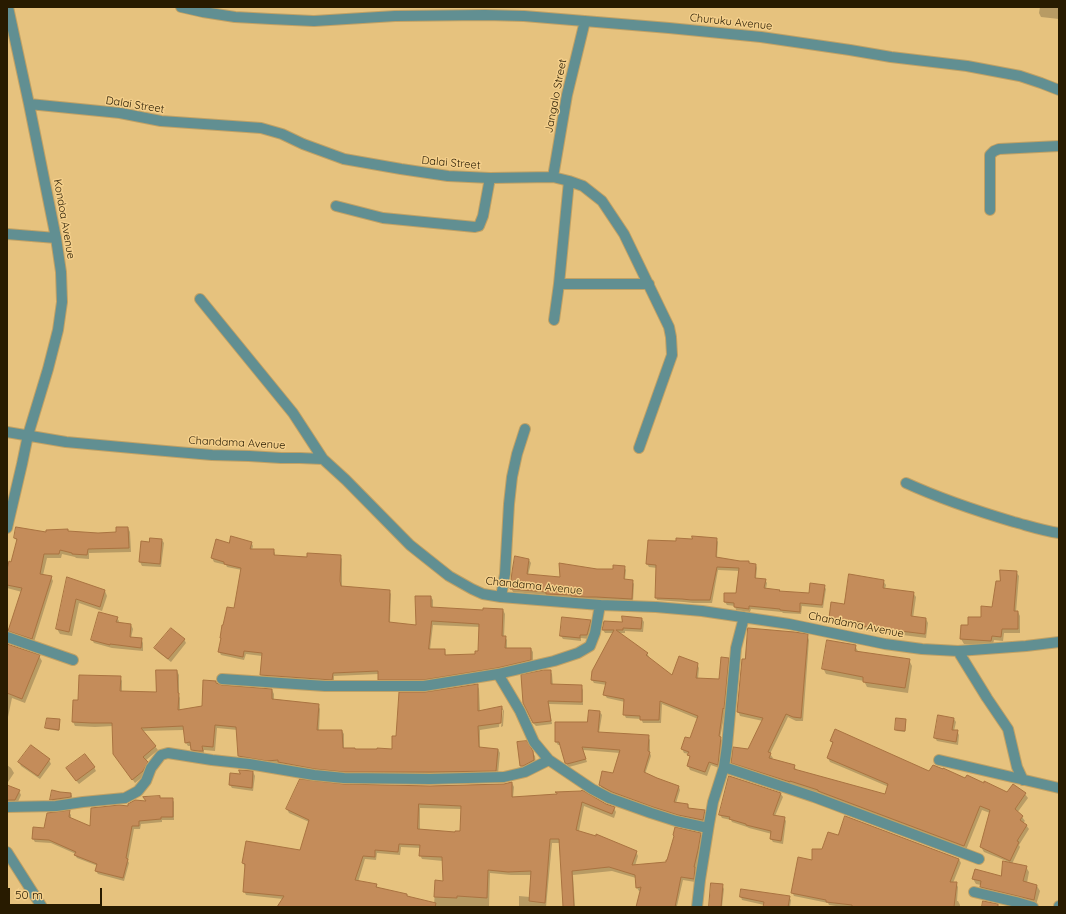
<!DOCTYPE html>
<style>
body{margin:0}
#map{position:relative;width:1066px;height:914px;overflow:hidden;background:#e6c27e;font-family:Quicksand,sans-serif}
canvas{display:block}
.frame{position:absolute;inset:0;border:8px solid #281b00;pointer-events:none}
.scale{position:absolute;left:8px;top:888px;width:94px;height:18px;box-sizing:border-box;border:2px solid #281b00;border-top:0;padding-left:5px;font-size:12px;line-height:14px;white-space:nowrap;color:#281b00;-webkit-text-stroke:3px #f4cf8b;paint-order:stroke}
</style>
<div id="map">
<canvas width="1066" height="914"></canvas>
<div class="frame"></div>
<div class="scale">50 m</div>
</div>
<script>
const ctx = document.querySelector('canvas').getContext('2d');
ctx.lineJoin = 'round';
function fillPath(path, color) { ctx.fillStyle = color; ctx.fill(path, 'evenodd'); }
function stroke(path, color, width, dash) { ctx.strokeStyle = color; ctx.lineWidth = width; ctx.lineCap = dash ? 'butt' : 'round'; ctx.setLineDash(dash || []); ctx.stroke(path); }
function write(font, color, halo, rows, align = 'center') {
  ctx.font = font + ' Quicksand,sans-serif'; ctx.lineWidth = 3; ctx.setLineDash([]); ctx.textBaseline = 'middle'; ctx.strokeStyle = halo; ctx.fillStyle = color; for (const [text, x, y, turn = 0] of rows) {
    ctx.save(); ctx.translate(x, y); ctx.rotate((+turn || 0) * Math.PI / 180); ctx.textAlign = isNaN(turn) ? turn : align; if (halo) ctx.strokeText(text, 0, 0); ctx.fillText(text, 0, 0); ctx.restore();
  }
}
fillPath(new Path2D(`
 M 1040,7 L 1059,7 L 1059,19 L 1041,17 L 1039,13 Z
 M 128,528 L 130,532 L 131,552 L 89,553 L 89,559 L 76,558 L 75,557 L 62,554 L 61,558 L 47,558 L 43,575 L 51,577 L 53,581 L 34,642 L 11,635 L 9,631 L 22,592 L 7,588 L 7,573 L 12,563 L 17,542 L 15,538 L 67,530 L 69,533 L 117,533 Z
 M 716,539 L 718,542 L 717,558 L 741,563 L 748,562 L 750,564 L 756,565 L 757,568 L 756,579 L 765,580 L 767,583 L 766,589 L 779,591 L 780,592 L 809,594 L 824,586 L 826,589 L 823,608 L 802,606 L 801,614 L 783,613 L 782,612 L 751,609 L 750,612 L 736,610 L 735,606 L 727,605 L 725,602 L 736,594 L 740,571 L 718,570 L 712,603 L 693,603 L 684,602 L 657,600 L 656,597 L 657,568 L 649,567 L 647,564 L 649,541 L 677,542 Z
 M 162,540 L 164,543 L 161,567 L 142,566 L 140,562 Z
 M 251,542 L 253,546 L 252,550 L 273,550 L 275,553 L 275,556 L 308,558 L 340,556 L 342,559 L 342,587 L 389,591 L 391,594 L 390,623 L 417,626 L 431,597 L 433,600 L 433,608 L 484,611 L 503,610 L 505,614 L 504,637 L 505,637 L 507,640 L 507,649 L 531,649 L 533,652 L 533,663 L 426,683 L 380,683 L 379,679 L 379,674 L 334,676 L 334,683 L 263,678 L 261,675 L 262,656 L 246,654 L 244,660 L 221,655 L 219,651 L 222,640 L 221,638 L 235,609 L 242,570 L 227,567 L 226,565 L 214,562 L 212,558 L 230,544 ZM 433,625 L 480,627 L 479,652 L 476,655 L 446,656 L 445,650 L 430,650 Z
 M 529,560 L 531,563 L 528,575 L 561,578 L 597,570 L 614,570 L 624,567 L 626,570 L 625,580 L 632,581 L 634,584 L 633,602 L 549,597 L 548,595 L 513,592 L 511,588 Z
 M 1016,572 L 1019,576 L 1016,612 L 1018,612 L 1020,616 L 1020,633 L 1004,633 L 1003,641 L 994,640 L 993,645 L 964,644 L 961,639 L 962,626 L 969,626 L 982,619 L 992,608 L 1001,582 Z
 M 68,579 L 105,591 L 107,596 L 102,611 L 79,603 L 72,636 L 60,634 L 57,629 Z
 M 883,581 L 886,585 L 885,589 L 913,593 L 916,597 L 913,618 L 926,619 L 928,623 L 926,638 L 887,633 L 886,632 L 865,630 L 863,625 L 832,622 L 830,617 L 845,605 Z
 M 117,618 L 119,621 L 118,624 L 131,625 L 133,629 L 131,638 L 141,639 L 143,643 L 143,651 L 112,648 L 94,643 L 92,640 Z
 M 642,619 L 644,622 L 643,632 L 625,631 L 625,633 L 619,633 L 647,653 L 649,657 L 648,658 L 672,676 L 697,664 L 699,668 L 698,679 L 720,680 L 728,659 L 730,663 L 726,712 L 725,712 L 720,738 L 723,741 L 719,768 L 711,765 L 707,776 L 690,770 L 688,766 L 691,759 L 689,754 L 684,753 L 682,749 L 691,740 L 698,719 L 662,704 L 661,723 L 643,723 L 641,719 L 626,718 L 624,714 L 625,702 L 607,698 L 604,694 L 607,685 L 594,683 L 592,680 L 613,633 L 605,633 L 603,630 Z
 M 590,621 L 592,624 L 589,639 L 581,638 L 581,641 L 563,639 L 561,636 Z
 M 807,635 L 809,640 L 803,721 L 796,721 L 788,717 L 770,754 L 773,758 L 772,759 L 794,766 L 797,771 L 886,795 L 889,787 L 830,762 L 828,758 L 833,745 L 831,741 L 930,772 L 966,779 L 1007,793 L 1025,794 L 1028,798 L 1017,813 L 1022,817 L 1025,821 L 1023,823 L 1026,825 L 1029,829 L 1019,845 L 1020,847 L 1012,864 L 1026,867 L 1029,872 L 1027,883 L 1037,886 L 1040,891 L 1036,905 L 984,892 L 981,887 L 981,885 L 976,884 L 973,879 L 1001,877 L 1009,862 L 984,852 L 981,847 L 990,813 L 982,810 L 966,850 L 821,795 L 820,793 L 735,767 L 732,762 L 749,751 L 763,721 L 740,716 L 738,711 Z
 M 184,639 L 186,643 L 171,662 L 158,652 L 156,649 Z
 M 7,645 L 39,656 L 42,661 L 25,703 L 12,698 L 8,717 L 7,716 Z
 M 855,646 L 859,653 L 909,660 L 912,666 L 908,693 L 867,687 L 864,681 L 826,674 L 823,668 Z
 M 177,671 L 179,675 L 179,696 L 180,698 L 180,710 L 203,707 L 215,682 L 217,684 L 221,686 L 272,690 L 274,694 L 274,701 L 318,705 L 320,709 L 319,731 L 342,731 L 344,734 L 344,749 L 394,750 L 397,737 L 425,693 L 477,685 L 479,689 L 480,711 L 502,707 L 504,711 L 503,726 L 501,727 L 503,710 L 501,710 L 499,727 L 480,730 L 480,748 L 498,749 L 500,753 L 498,774 L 347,775 L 281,766 L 279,763 L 270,764 L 242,760 L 239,756 L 238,730 L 217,728 L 215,751 L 204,750 L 204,755 L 195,754 L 192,750 L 192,746 L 188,746 L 186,743 L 184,730 L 143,731 L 158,750 L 145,761 L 149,766 L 145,775 L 135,783 L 120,762 L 113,726 L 95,727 L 75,726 L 73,722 L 79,701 L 120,677 L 122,681 L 122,692 L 157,693 Z
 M 550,671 L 552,674 L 553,685 L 581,686 L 583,690 L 583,705 L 549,704 L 552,724 L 536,726 L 533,723 Z
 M 600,712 L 602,715 L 599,733 L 648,736 L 650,740 L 650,753 L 651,756 L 645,774 L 679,787 L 680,790 L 676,803 L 688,805 L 689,808 L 704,811 L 706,814 L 705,823 L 680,818 L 656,810 L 614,795 L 602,788 L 600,785 L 613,774 L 620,753 L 583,750 L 587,762 L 569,767 L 568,766 L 566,763 L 561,745 L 558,745 L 556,742 L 588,723 Z
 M 954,719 L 956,722 L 954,731 L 957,731 L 959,735 L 958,745 L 937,741 L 935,738 Z
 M 60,720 L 60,721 L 59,731 L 47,729 L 46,728 Z
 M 906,720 L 906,721 L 905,732 L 897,731 L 896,730 Z
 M 532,752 L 535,756 L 536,764 L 523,769 L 521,766 Z
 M 49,760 L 51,764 L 40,779 L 21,766 L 19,762 Z
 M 7,765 L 11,768 L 14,773 L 8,782 L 7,782 Z
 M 94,767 L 96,771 L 79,784 L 69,772 Z
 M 253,772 L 255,776 L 253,791 L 232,788 L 230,785 L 241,775 Z
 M 730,777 L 781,794 L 783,797 L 775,816 L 784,818 L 786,821 L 783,844 L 773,842 L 771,839 L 772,834 L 749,828 L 747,827 L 732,822 L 731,820 L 722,818 L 720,815 Z
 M 512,783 L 514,787 L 513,798 L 558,795 L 606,805 L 614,808 L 616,812 L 614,818 L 584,806 L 579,831 L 636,852 L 638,856 L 635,866 L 667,863 L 700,834 L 703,838 L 700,854 L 696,870 L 697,872 L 695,882 L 683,880 L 677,906 L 681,907 L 637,907 L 641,891 L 639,891 L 637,888 L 636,878 L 612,871 L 573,875 L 575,907 L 564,907 L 560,843 L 552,843 L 546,907 L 519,907 L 519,896 L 530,897 L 532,875 L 511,875 L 490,873 L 489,907 L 278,907 L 283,899 L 246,895 L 244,891 L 245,867 L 243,863 L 300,851 L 309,822 L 289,813 L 287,809 L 344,786 L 430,786 L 504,784 ZM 420,808 L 462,809 L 461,832 L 456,833 L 420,830 ZM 401,847 L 421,848 L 420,855 L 422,859 L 443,861 L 444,882 L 436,881 L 434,904 L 408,897 L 407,895 L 378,888 L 376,885 L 358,882 L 365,859 L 376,860 L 377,853 L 400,855 Z
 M 7,786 L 19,791 L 21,795 L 17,804 L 7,803 Z
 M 71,794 L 72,796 L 72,800 L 53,802 L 51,799 Z
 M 160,799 L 172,799 L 174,802 L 174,820 L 162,820 L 162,822 L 141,824 L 140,829 L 134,829 L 128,861 L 129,863 L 124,881 L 98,874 L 96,871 L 98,866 L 77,858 L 75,855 L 76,854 L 51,843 L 35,842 L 33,839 L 45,829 L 69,812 L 71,815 L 71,819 L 91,827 L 129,807 Z
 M 839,837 L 959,859 L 961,863 L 953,883 L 956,883 L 958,887 L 957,901 L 958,901 L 960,905 L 960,907 L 843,907 L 829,905 L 828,903 L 794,896 L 792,892 L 813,861 L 823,850 Z
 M 722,885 L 724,889 L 722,907 L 710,907 Z
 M 741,897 L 789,897 L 791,900 L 790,907 L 764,907 L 764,905 L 742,900 Z`), '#0003');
const building = new Path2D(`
 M 16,527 L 46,532 L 46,530 L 68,529 L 68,531 L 98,533 L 116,532 L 116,527 L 128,527 L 129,548 L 88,549 L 87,555 L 72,554 L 72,553 L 60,550 L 59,554 L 44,554 L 40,574 L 52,576 L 32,639 L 8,631 L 22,588 L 7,585 L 7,569 L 9,561 L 11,562 L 17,539 L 14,538 Z
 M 231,536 L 252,542 L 250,549 L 274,549 L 274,555 L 307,557 L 307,553 L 341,555 L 340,581 L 341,586 L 390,590 L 389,622 L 416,625 L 415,596 L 431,596 L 431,607 L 483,610 L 483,608 L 503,609 L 502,636 L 506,636 L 505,648 L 531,648 L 531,660 L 497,668 L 423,680 L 378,680 L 378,671 L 333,673 L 332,680 L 260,675 L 262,653 L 244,651 L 243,657 L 218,652 L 221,638 L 220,638 L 222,625 L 223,625 L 227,607 L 234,608 L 241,568 L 224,564 L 224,562 L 211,558 L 216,539 L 229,543 ZM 432,621 L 479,624 L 478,651 L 475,651 L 475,654 L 445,655 L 445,649 L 429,649 Z
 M 692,536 L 717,538 L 716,557 L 740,561 L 749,561 L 749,563 L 756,564 L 755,578 L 766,579 L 764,588 L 780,590 L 779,591 L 809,593 L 810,583 L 825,585 L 822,605 L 800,603 L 800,612 L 780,610 L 780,609 L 749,606 L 749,609 L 734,607 L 734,603 L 724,602 L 724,593 L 736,593 L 739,568 L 717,567 L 710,600 L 691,600 L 682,599 L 655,598 L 656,565 L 646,564 L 648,540 L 676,541 L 676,538 L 692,539 Z
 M 150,538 L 162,539 L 160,564 L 139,562 L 141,541 L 149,542 Z
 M 515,556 L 529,559 L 527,574 L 560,577 L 559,563 L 597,569 L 613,569 L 613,565 L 625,566 L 624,579 L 633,580 L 632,599 L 596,597 L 586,597 L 571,596 L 572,595 L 546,594 L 546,592 L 510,589 L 512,572 Z
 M 1000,570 L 1017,571 L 1014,611 L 1018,611 L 1018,629 L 1002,629 L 1001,637 L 992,636 L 991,641 L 960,639 L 961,625 L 968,625 L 968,617 L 981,617 L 981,606 L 992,607 L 996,581 L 1000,581 Z
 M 849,574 L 884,580 L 883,588 L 914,592 L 911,616 L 926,618 L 925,634 L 884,629 L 884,628 L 862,626 L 862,622 L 829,618 L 831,602 L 844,604 Z
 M 67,577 L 105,590 L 100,607 L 76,599 L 69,632 L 56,629 Z
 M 99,612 L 118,617 L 116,622 L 131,624 L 130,637 L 142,638 L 141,648 L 110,644 L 110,645 L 91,640 Z
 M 622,616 L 642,618 L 641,629 L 623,628 L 623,630 L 616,630 L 648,653 L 646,655 L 672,675 L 679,656 L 698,663 L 696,678 L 719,679 L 721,657 L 729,658 L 724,709 L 723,708 L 719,736 L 721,737 L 718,765 L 709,762 L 705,772 L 687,766 L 690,756 L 687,755 L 689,752 L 681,749 L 685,737 L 690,738 L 698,716 L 660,701 L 659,720 L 640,720 L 640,716 L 623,715 L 624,699 L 603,695 L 606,682 L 591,680 L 592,671 L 614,630 L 602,630 L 604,621 L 622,622 Z
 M 562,617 L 591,620 L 587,635 L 580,635 L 580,638 L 560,636 Z
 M 171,628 L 185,639 L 168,659 L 154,648 Z
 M 748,628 L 794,632 L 808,634 L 801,718 L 793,717 L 786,714 L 768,752 L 771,753 L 769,758 L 795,765 L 794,769 L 885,794 L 888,784 L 827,758 L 833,742 L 830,741 L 835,729 L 929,771 L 933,765 L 943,769 L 943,768 L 965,778 L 967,775 L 984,783 L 984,781 L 1007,792 L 1013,784 L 1026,793 L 1015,809 L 1023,816 L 1020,820 L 1027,825 L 1017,841 L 1019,842 L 1010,861 L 980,847 L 990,810 L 980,806 L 964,846 L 818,791 L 818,790 L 790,781 L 790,782 L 731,763 L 733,747 L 748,749 L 763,718 L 737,712 L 742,659 L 745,659 Z
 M 827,640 L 856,645 L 855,651 L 910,659 L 905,688 L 863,682 L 863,677 L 822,669 Z
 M 7,644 L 40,655 L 22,699 L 7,693 Z
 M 156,670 L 177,670 L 178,693 L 179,693 L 178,710 L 202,706 L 203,680 L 216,681 L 216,683 L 222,685 L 272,689 L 272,699 L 319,704 L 317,730 L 342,730 L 343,748 L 355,748 L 355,749 L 377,749 L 377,748 L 392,749 L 392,736 L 396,736 L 399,692 L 425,692 L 478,684 L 478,711 L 502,706 L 501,723 L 478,726 L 479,747 L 498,749 L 496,771 L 430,772 L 344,772 L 315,769 L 278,762 L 278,760 L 267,761 L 238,756 L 236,727 L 215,725 L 213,747 L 202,746 L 203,751 L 199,751 L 191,750 L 190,742 L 185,743 L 183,726 L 141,728 L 156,746 L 143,757 L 148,762 L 143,771 L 132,780 L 113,754 L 112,723 L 92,723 L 72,722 L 73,700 L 78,700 L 79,675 L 121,676 L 120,691 L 156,692 Z
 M 544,670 L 551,670 L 551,684 L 582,685 L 582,702 L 548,701 L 551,721 L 533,723 L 523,703 L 521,675 Z
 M 589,710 L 600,711 L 598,732 L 649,735 L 648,751 L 650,752 L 644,772 L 657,778 L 679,786 L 674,802 L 688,804 L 688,808 L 705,810 L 703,820 L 678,815 L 653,807 L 612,792 L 599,785 L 602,771 L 613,773 L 620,750 L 582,747 L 586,759 L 567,764 L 565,763 L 559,742 L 555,742 L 555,722 L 587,722 Z
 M 938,715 L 954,718 L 952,730 L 958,730 L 956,742 L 934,738 Z
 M 47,718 L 60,719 L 59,730 L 45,728 Z
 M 896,718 L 906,719 L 905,731 L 895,730 Z
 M 527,741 L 533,751 L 534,760 L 523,766 L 520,766 L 517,742 Z
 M 31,745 L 50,759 L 38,776 L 18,762 Z
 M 85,754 L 95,767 L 76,781 L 66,768 Z
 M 239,770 L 253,771 L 252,788 L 229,785 L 230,773 L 240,774 Z
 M 729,776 L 781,793 L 773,815 L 785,817 L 781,841 L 770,839 L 771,831 L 746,825 L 746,824 L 729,819 L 730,817 L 719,815 Z
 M 300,779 L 344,784 L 430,786 L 504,784 L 512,782 L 512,797 L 557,794 L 557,793 L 555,792 L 581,791 L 582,790 L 606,804 L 615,807 L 612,814 L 582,802 L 576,830 L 596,836 L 596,834 L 637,851 L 632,865 L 666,862 L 666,860 L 667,860 L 674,836 L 673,835 L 675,827 L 701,833 L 698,850 L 694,867 L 695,867 L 694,879 L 681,877 L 675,907 L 636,907 L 641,887 L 636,888 L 635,875 L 609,867 L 572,871 L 574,907 L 563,907 L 559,839 L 550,839 L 545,903 L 529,901 L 531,871 L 508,872 L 488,870 L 487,898 L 457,896 L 457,898 L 434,897 L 435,880 L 443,881 L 442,857 L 419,856 L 420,845 L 399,844 L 398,852 L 375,850 L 375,857 L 363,856 L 355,880 L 377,884 L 376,887 L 407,894 L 407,896 L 436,903 L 435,907 L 277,907 L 284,896 L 243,892 L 245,864 L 242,863 L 246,841 L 300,850 L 309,820 L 286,809 ZM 419,804 L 461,806 L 460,831 L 455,831 L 455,832 L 418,829 Z
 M 7,785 L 20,790 L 15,800 L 7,800 Z
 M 52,790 L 60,792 L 71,793 L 71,797 L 50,800 Z
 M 160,796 L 160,798 L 173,798 L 173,817 L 161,817 L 161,819 L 139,821 L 139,826 L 132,826 L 126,858 L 128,859 L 123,878 L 95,871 L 97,864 L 74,855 L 76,852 L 49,840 L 32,839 L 33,827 L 44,828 L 47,813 L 70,810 L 69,817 L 90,826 L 91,808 L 119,805 L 128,806 L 128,804 L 135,800 L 146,801 L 143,797 Z
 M 845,816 L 959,859 L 950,882 L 957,882 L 954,907 L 852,907 L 852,905 L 826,902 L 826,900 L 791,893 L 798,857 L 812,860 L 812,849 L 822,849 L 828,832 L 838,835 Z
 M 1003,861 L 1027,866 L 1023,881 L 1037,885 L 1034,900 L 980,887 L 981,881 L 972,879 L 975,869 L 1001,876 Z
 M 711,883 L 723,884 L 721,907 L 709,907 Z
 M 741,889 L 790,896 L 788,907 L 763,907 L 764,902 L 740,897 Z
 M 983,901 L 998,904 L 998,907 L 982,907 Z`);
fillPath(building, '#c48c5a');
stroke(building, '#a97341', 1);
const minor = new Path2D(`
 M 181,7 L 203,12 L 235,17 L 271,19 L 314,21 L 395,16 L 485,15 L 524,16 L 669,28 L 761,37 L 850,50 L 891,57 L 967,66 L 1020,76 L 1041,83 L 1059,90
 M 29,104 L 120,113 L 161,121 L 261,128 L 282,134 L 303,144 L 344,159 L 401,169 L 448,176 L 490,178 L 553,177 L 569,181 L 583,186 L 602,201 L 624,234 L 669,327 L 671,337 L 672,355 L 639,448
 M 553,177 L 567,95 L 585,21
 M 336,206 L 383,218 L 475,227 L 479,226 L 483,216 L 490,178
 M 990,210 L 990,155 L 994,151 L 999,149 L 1059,146
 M 7,234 L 56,238
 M 559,284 L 649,284
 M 200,299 L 293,413 L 323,459
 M 554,320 L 559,284 L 569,181
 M 7,432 L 66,442 L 154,450 L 212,455 L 249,456 L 281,458 L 300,458 L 323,459 L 346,480 L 410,545 L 449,576 L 472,589 L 483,594 L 501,597 L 600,605 L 656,607 L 702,611 L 789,624 L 885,644 L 922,649 L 958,651 L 1026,646 L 1059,642
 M 906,483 C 941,499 977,511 1014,522 C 1029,526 1044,531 1059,533
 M 7,528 L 22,464 L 28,435 L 48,369 L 58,330 L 62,302 L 61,272 L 56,238 L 29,104 L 8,7
 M 501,597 L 505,574 L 509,504 L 512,477 L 517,454 L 525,429
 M 7,637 L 73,660
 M 958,651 L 987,698 L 1008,729 L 1017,767 L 1023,780
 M 498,674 L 520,711 L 534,742 L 549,760 L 592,789 L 609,798 L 651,813 L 676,821 L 708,828
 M 222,679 L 325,686 L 424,686 L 498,674 L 554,661 L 578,653 L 590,646 L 595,633 L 600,605
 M 939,760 L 1059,788
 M 724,767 L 814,797 L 979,859
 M 7,807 L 56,806 L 83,802 L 125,798 L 138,791 L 146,781 L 151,768 L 161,755 L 168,753 L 212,760 L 249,764 L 314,775 L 344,778 L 430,779 L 504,777 L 525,772 L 549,760
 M 7,852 L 42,907
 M 974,892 L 1016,902 L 1033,907
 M 697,907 L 700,880 L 709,824 L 713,802 L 724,767 L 727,746 L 736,648 L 744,617
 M 1059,907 L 1059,906`);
stroke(minor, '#c0a165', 12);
stroke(minor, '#618f92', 10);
write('11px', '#281b00', '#f4cf8b', [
 ["Churuku Avenue",731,22,6],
 ["Jangalo Street",556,96,-79],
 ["Dalai Street",135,105,9],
 ["Dalai Street",451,163,5],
 ["Kondoa Avenue",64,219,80],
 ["Chandama Avenue",237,443,3],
 ["Chandama Avenue",534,586,6],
 ["Chandama Avenue",856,625,11]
]);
</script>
